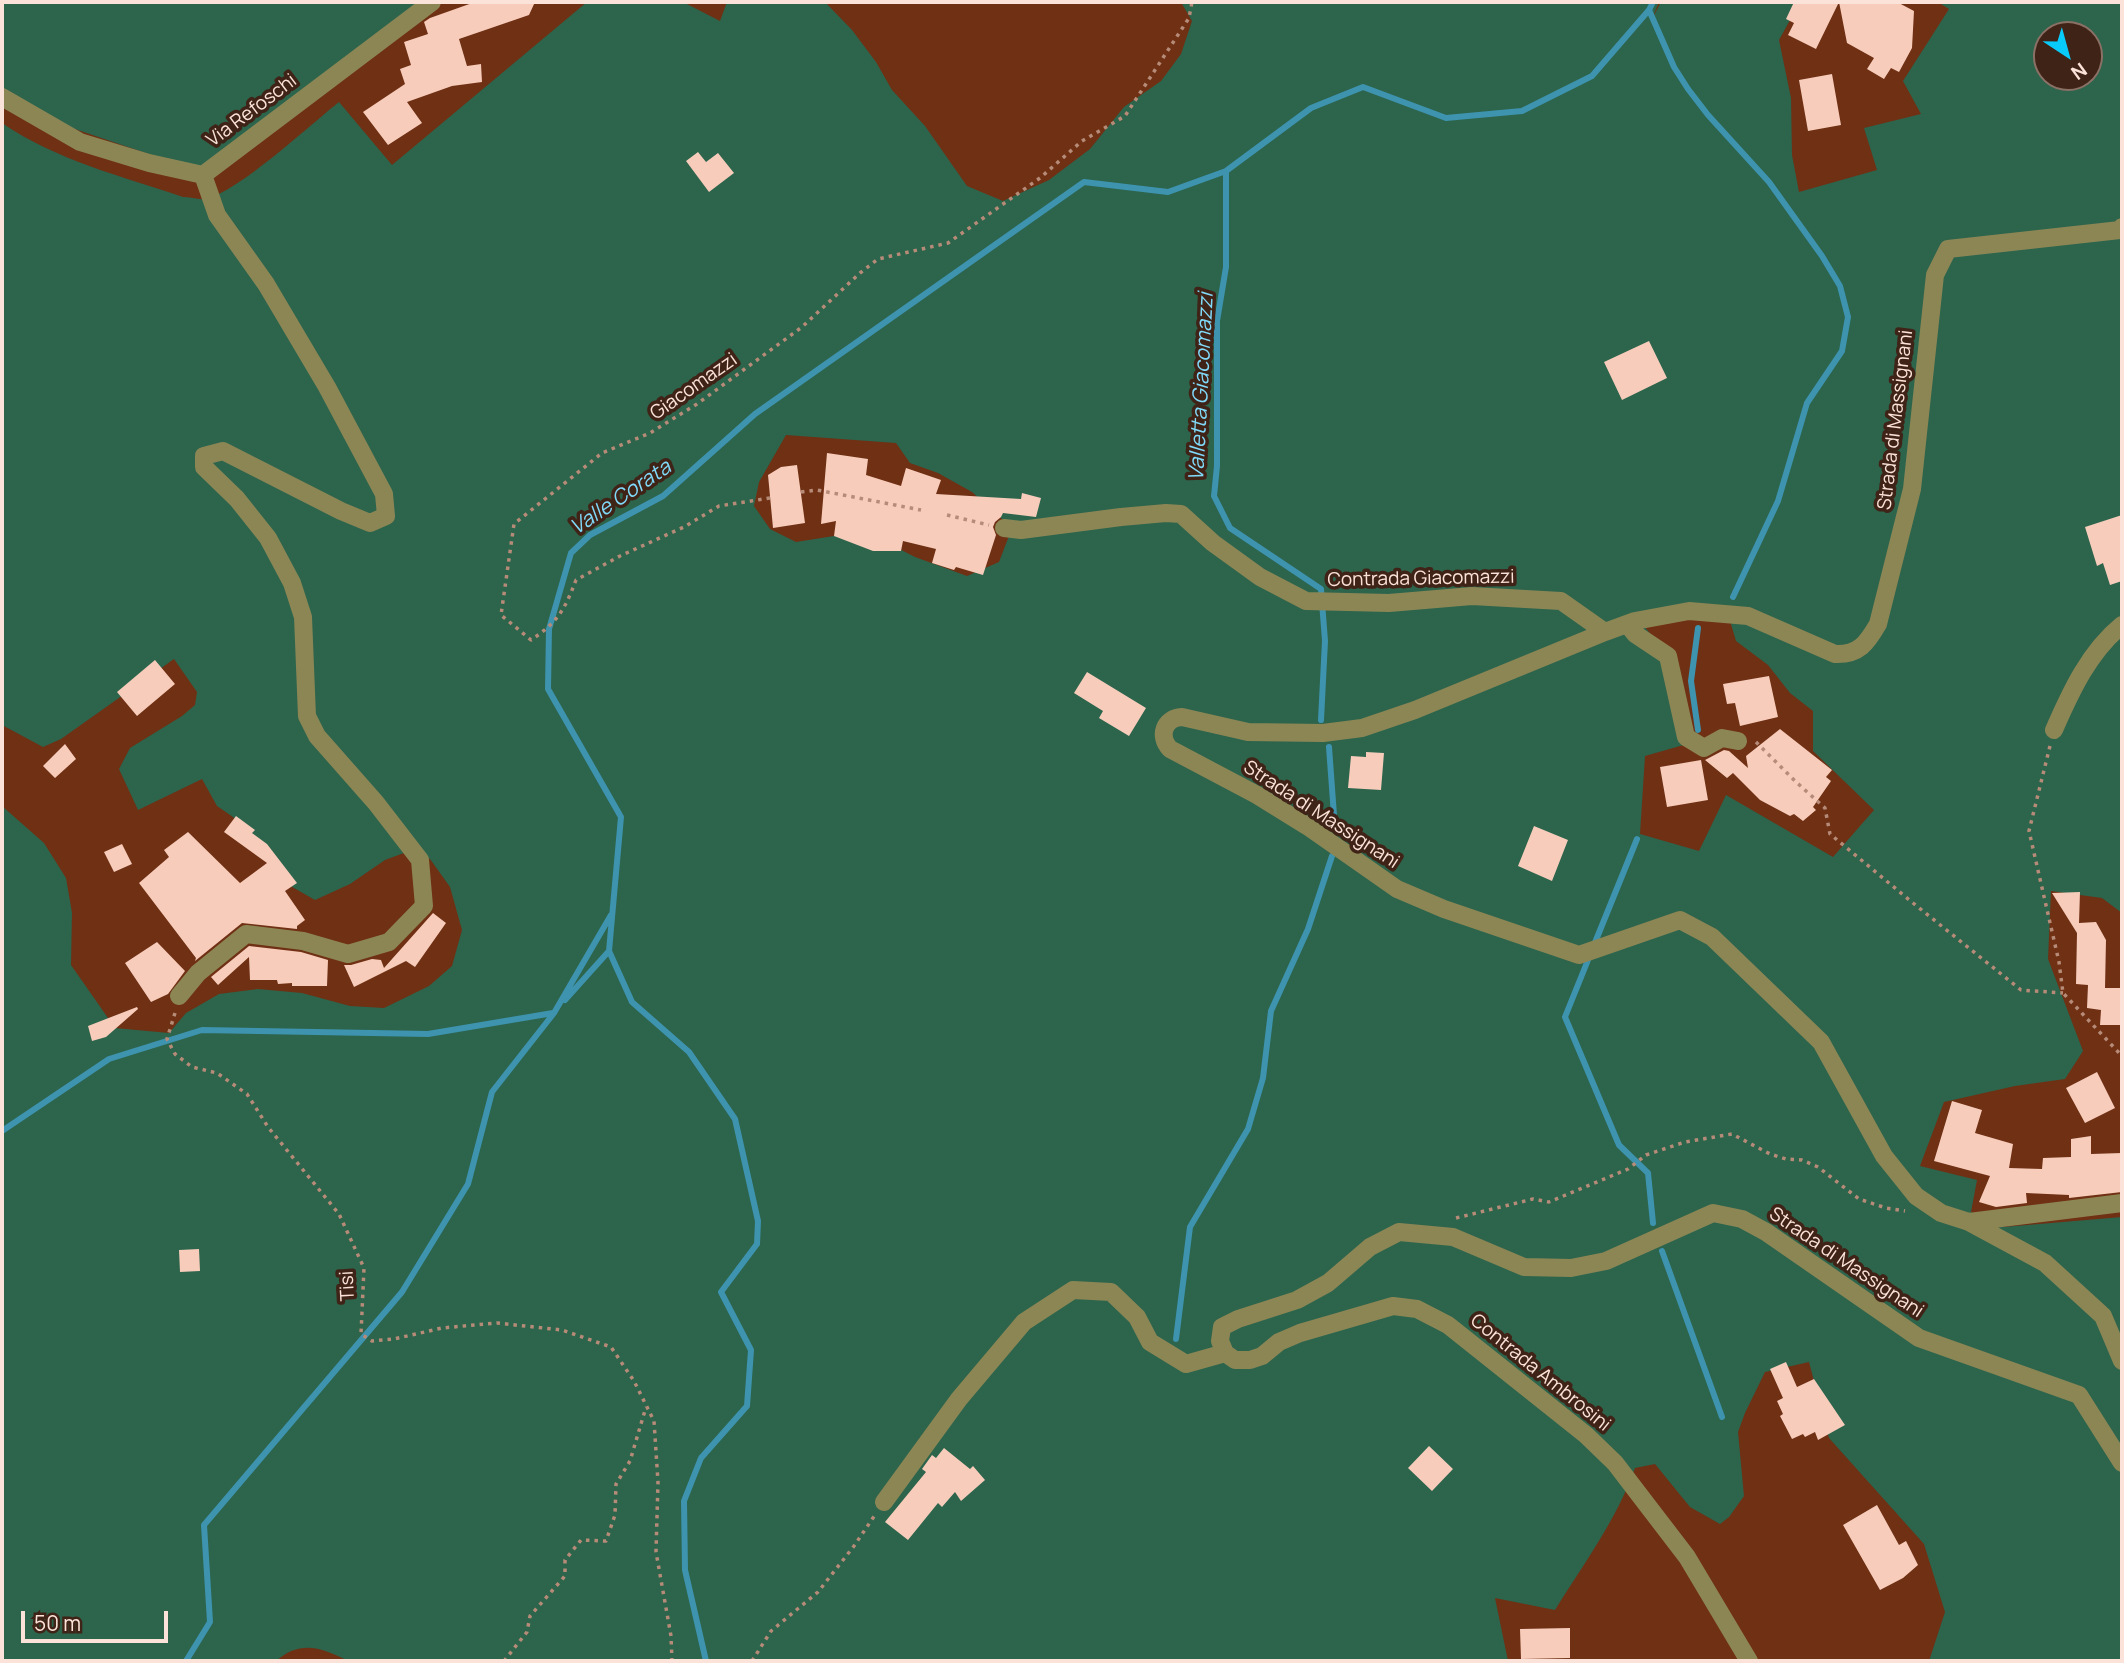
<!DOCTYPE html>
<style>
body{margin:0}
#map{position:relative;width:2124px;height:1663px;overflow:hidden;background:#6f3014;font-family:Manrope,sans-serif}
canvas{display:block}
.frame{position:absolute;inset:0;border:4px solid #fbe3d9;pointer-events:none}
.north{position:absolute;left:2033px;top:21px;width:70px;height:70px;box-sizing:border-box;background:#402317;border:2px solid #8b7065;border-radius:50%;rotate:144deg;font-size:19px;font-weight:700;line-height:28px;text-align:center;color:#fbe3d9}
.north::after{content:'';display:block;margin:auto;width:24px;height:32px;background:#08cbfa;clip-path:polygon(50% 0,100% 100%,50% 72%,0 100%)}
.scale{position:absolute;left:21px;top:1611px;width:147px;height:32px;box-sizing:border-box;border:4px solid #fbe3d9;border-top:0;padding-left:9px;font-size:21px;line-height:24px;white-space:nowrap;color:#fbe3d9;-webkit-text-stroke:5px #402317;paint-order:stroke}
</style>
<div id="map">
<canvas width="2124" height="1663"></canvas>
<div class="frame"></div>
<div class="north">N</div>
<div class="scale">50 m</div>
</div>
<script>
const ctx = document.querySelector('canvas').getContext('2d');
ctx.lineJoin = 'round';
function fillPath(path, color) { ctx.fillStyle = color; ctx.fill(path, 'evenodd'); }
function stroke(path, color, width, dash) { ctx.strokeStyle = color; ctx.lineWidth = width; ctx.lineCap = dash ? 'butt' : 'round'; ctx.setLineDash(dash || []); ctx.stroke(path); }
function write(font, color, halo, rows, align = 'center') {
  ctx.font = font + ' Manrope,sans-serif'; ctx.lineWidth = 7; ctx.setLineDash([]); ctx.textBaseline = 'middle'; ctx.strokeStyle = halo; ctx.fillStyle = color; for (const [text, x, y, turn = 0] of rows) {
    ctx.save(); ctx.translate(x, y); ctx.rotate((+turn || 0) * Math.PI / 180); ctx.textAlign = isNaN(turn) ? turn : align; if (halo) ctx.strokeText(text, 0, 0); ctx.fillText(text, 0, 0); ctx.restore();
  }
}
fillPath(new Path2D(`
 M 2,2 L 423,2 L 211,165 L 190,168 L 63,125 L 39,113 L 2,88 Z
 M 587,2 L 683,2 L 720,21 L 727,2 L 825,2 L 852,30 L 876,62 L 892,90 L 925,126 L 967,186 L 1003,201 L 1049,180 L 1090,149 L 1124,107 L 1161,81 L 1181,54 L 1192,21 L 1181,2 L 1659,2 L 1652,19 L 1661,2 L 1800,2 L 1779,40 L 1791,98 L 1792,155 L 1799,192 L 1877,170 L 1864,128 L 1921,114 L 1903,81 L 1949,9 L 1938,2 L 2122,2 L 2122,913 L 2102,898 L 2051,891 L 2048,959 L 2083,1051 L 2065,1079 L 2015,1086 L 1944,1102 L 1920,1166 L 1977,1180 L 1971,1212 L 2004,1227 L 2122,1217 L 2122,1661 L 1929,1661 L 1945,1612 L 1924,1544 L 1829,1438 L 1809,1362 L 1765,1372 L 1745,1413 L 1738,1432 L 1744,1496 L 1729,1517 L 1720,1524 L 1690,1507 L 1655,1464 L 1635,1468 C 1617,1519 1583,1565 1555,1610 L 1495,1598 L 1508,1661 L 349,1661 C 322,1648 301,1639 276,1661 L 2,1661 L 2,806 L 44,843 L 66,878 L 72,913 L 71,965 L 115,1028 L 169,1033 L 186,1013 L 219,994 L 258,989 L 302,993 L 350,1006 L 384,1008 L 429,986 L 452,966 L 462,930 L 450,887 L 430,859 L 412,850 L 385,860 L 350,884 L 315,900 L 287,884 L 278,865 L 233,817 L 217,806 L 202,779 L 138,810 L 119,769 L 130,748 L 182,716 L 195,705 L 197,692 L 174,659 L 61,739 L 43,747 L 2,725 L 2,123 C 56,160 121,176 183,197 C 190,197 199,200 205,199 C 236,194 311,124 339,102 L 392,165 ZM 2047,35 L 2089,35 L 2089,77 L 2047,77 ZM 786,435 L 896,443 L 910,463 L 938,473 L 972,492 L 1012,528 L 999,562 L 967,576 L 915,557 L 876,537 L 834,536 L 796,542 L 770,529 L 754,506 L 759,482 ZM 1726,607 L 1736,641 L 1768,665 L 1790,693 L 1813,711 L 1813,751 L 1874,810 L 1833,857 L 1726,795 L 1699,851 L 1640,834 L 1645,756 L 1694,742 L 1677,667 L 1640,621 Z`), '#2d644c');
stroke(new Path2D(`
 M 1649,10 L 1674,67 L 1688,89 L 1708,115 L 1769,182 L 1822,256 L 1840,286 L 1848,317 L 1842,351 L 1807,403 L 1778,501 L 1733,597
 M 1226,171 L 1226,267 L 1217,321 L 1217,466 L 1214,496 L 1230,528 L 1321,589 L 1325,641 L 1321,720
 M 1698,730 L 1691,681 L 1698,628
 M 1329,747 L 1335,829
 M 1594,945 L 1637,839
 M 1590,955 L 1565,1017 L 1619,1145 L 1648,1173 L 1653,1223
 M 565,1000 L 609,951
 M 2,1131 L 109,1059 L 202,1030 L 428,1034 L 553,1013
 M 1662,1251 L 1722,1417
 M 1176,1339 L 1190,1227 L 1248,1129 L 1263,1078 L 1271,1011 L 1308,929 L 1332,856
 M 186,1661 L 210,1622 L 204,1525 L 402,1292 L 468,1184 L 492,1092 L 554,1013 L 611,915
 M 706,1661 L 685,1570 L 684,1501 L 701,1458 L 747,1406 L 751,1350 L 721,1292 L 757,1244 L 758,1221 L 735,1119 L 689,1052 L 632,1002 L 609,951 L 621,817 L 548,689 L 549,629 L 571,553 L 590,535 L 663,496 L 755,414 L 1084,182 L 1168,192 L 1226,171 L 1311,108 L 1363,87 L 1446,118 L 1522,111 L 1592,76 L 1649,10 L 1653,2`), '#3e93af', 6);
fillPath(new Path2D(`
 M 475,2 L 535,2 L 529,15 L 459,39 L 467,66 L 481,64 L 482,82 L 452,86 L 407,102 L 422,123 L 388,145 L 363,112 L 405,84 L 400,69 L 411,65 L 404,42 L 428,34 L 424,22 L 430,18 Z
 M 1794,2 L 1897,2 L 1914,11 L 1912,48 L 1899,72 L 1891,68 L 1884,79 L 1867,69 L 1874,58 L 1847,43 L 1839,2 L 1816,49 L 1788,35 L 1794,23 L 1786,19 Z
 M 1832,74 L 1841,125 L 1808,131 L 1799,80 Z
 M 698,152 L 706,162 L 718,153 L 734,173 L 709,192 L 686,161 Z
 M 1649,341 L 1667,378 L 1622,400 L 1604,362 Z
 M 827,453 L 868,459 L 866,475 L 901,486 L 906,468 L 941,480 L 936,494 L 1021,499 L 1022,493 L 1041,498 L 1036,517 L 1003,513 L 1001,517 L 995,522 L 993,527 L 996,535 L 983,575 L 956,567 L 954,570 L 932,563 L 936,549 L 903,541 L 901,551 L 873,551 L 834,536 L 836,521 L 821,524 Z
 M 797,465 L 805,523 L 773,528 L 768,475 L 781,467 Z
 M 2122,515 L 2122,581 L 2110,585 L 2103,563 L 2097,566 L 2085,527 Z
 M 155,660 L 175,684 L 137,716 L 117,692 Z
 M 1087,672 L 1146,708 L 1129,736 L 1099,718 L 1103,711 L 1074,693 Z
 M 1769,676 L 1778,717 L 1740,726 L 1735,703 L 1727,704 L 1723,684 Z
 M 1780,729 L 1832,770 L 1826,777 L 1831,781 L 1813,807 L 1816,810 L 1803,821 L 1794,814 L 1790,816 L 1760,800 L 1733,773 L 1727,778 L 1705,760 L 1724,750 L 1729,751 L 1748,768 L 1746,756 Z
 M 65,744 L 76,759 L 55,778 L 43,766 Z
 M 1366,752 L 1384,753 L 1381,790 L 1348,788 L 1351,756 L 1366,757 Z
 M 1701,760 L 1708,800 L 1667,807 L 1660,767 Z
 M 236,816 L 255,830 L 252,833 L 267,844 L 297,883 L 285,891 L 305,920 L 297,926 L 297,929 L 242,923 L 195,961 L 196,958 L 139,883 L 169,857 L 164,850 L 188,832 L 240,883 L 267,863 L 224,832 Z
 M 1534,826 L 1568,840 L 1552,881 L 1518,866 Z
 M 122,844 L 132,864 L 114,872 L 104,852 Z
 M 2080,892 L 2079,923 L 2096,922 L 2106,940 L 2105,988 L 2122,988 L 2122,1025 L 2100,1025 L 2101,1010 L 2087,1008 L 2088,985 L 2076,984 L 2077,933 L 2052,893 Z
 M 433,913 L 446,923 L 415,967 L 406,961 L 354,987 L 344,965 L 351,965 L 372,959 L 381,960 L 384,968 Z
 M 157,942 L 185,971 L 168,994 L 151,1002 L 125,963 Z
 M 249,946 L 301,952 L 328,960 L 327,986 L 292,986 L 292,983 L 278,984 L 277,980 L 250,980 L 249,957 L 218,985 L 211,977 Z
 M 137,1007 L 138,1009 L 106,1037 L 92,1041 L 88,1026 Z
 M 2097,1072 L 2115,1108 L 2085,1123 L 2066,1088 Z
 M 1952,1101 L 1982,1110 L 1975,1133 L 2013,1144 L 2009,1168 L 2042,1169 L 2043,1158 L 2071,1157 L 2071,1139 L 2091,1136 L 2091,1154 L 2122,1153 L 2122,1192 L 2069,1198 L 2069,1195 L 2026,1193 L 2027,1203 L 1996,1207 L 1979,1202 L 1990,1176 L 1934,1161 Z
 M 199,1249 L 200,1271 L 180,1272 L 179,1250 Z
 M 1786,1362 L 1797,1387 L 1814,1379 L 1845,1425 L 1818,1440 L 1815,1432 L 1805,1437 L 1803,1434 L 1792,1439 L 1780,1416 L 1783,1414 L 1777,1401 L 1783,1398 L 1770,1369 Z
 M 1429,1446 L 1453,1469 L 1432,1491 L 1408,1468 Z
 M 944,1448 L 970,1469 L 973,1466 L 985,1480 L 961,1501 L 955,1492 L 942,1507 L 938,1503 L 908,1540 L 885,1522 L 926,1472 L 922,1469 L 932,1455 L 936,1458 Z
 M 1877,1505 L 1899,1545 L 1906,1541 L 1918,1565 L 1903,1578 L 1880,1590 L 1843,1525 Z
 M 1570,1628 L 1570,1658 L 1521,1659 L 1520,1629 Z`), '#f7ccbb');
stroke(new Path2D(`
 M 801,492 L 817,490 L 921,510
 M 770,498 L 719,506 L 684,527 L 620,556 L 576,580 C 565,609 558,622 531,640 L 501,615 L 514,524 L 602,453 L 650,433 L 697,404 L 802,327 L 860,273 L 878,259 L 948,243 L 1040,178 L 1082,141 L 1125,116 L 1189,18 L 1192,2
 M 947,515 L 989,525
 M 1756,742 L 1795,781 L 1825,808 L 1830,834 L 1913,903 L 2021,990 L 2063,993
 M 2050,746 L 2029,831 L 2059,962 L 2063,993 L 2122,1056
 M 175,1013 L 167,1039 L 175,1054 L 192,1067 L 217,1073 L 247,1094 L 268,1127 L 339,1214 L 364,1268 L 361,1334 L 372,1341 L 394,1339 L 442,1328 L 497,1323 L 562,1330 L 611,1347 L 634,1381 L 654,1421 L 658,1482 L 656,1552 L 671,1636 L 672,1661
 M 1456,1218 L 1533,1199 L 1549,1202 L 1628,1169 L 1646,1155 L 1685,1142 L 1732,1134 L 1770,1154 L 1786,1159 L 1802,1160 L 1818,1167 L 1859,1199 L 1886,1208 L 1905,1211
 M 504,1661 L 527,1632 L 530,1616 L 565,1576 L 565,1560 L 581,1540 L 606,1541 L 615,1515 L 616,1484 L 630,1461 L 646,1407
 M 752,1661 L 771,1631 L 818,1592 L 854,1546 L 875,1515`), '#b68b78', 3.5, [3.5, 5]);
stroke(new Path2D(`
 M 2,97 L 80,142 L 149,163 L 203,175 L 432,2
 M 2122,227 L 2120,230 L 1948,249 L 1935,275 L 1912,489 L 1878,624 C 1867,643 1859,655 1835,654 L 1748,616 L 1689,611 L 1635,621 L 1605,632 L 1415,710 L 1362,728 L 1323,733 L 1248,732 L 1182,717 C 1164,718 1158,736 1170,749 L 1257,795 L 1307,826 L 1397,889 L 1444,909 L 1579,955 L 1680,920 L 1712,937 L 1821,1042 L 1884,1156 L 1916,1196 L 1941,1213 L 1969,1222 L 2045,1263 L 2103,1316 L 2122,1361
 M 1004,528 L 1021,530 L 1121,517 L 1166,513 L 1181,514 L 1213,543 L 1260,577 L 1306,601 L 1389,603 L 1472,596 L 1561,601 L 1605,632
 M 1627,624 L 1635,634 L 1668,656 L 1686,737 L 1704,748 L 1722,738 L 1738,741
 M 2054,730 C 2071,691 2089,652 2122,625
 M 179,996 L 198,973 L 246,934 L 303,941 L 348,954 L 389,942 L 424,906 L 420,860 L 376,803 L 317,736 L 307,716 L 303,617 L 292,583 L 268,538 L 237,499 L 204,467 L 204,456 L 223,451 L 341,511 L 370,523 L 386,516 L 384,494 L 327,387 L 266,284 L 217,215 L 203,175
 M 1969,1222 L 2122,1203
 M 884,1502 L 959,1399 L 1024,1322 L 1073,1290 L 1111,1292 L 1137,1317 L 1150,1342 L 1186,1364 L 1225,1353
 M 1749,1661 L 1687,1557 L 1615,1463 L 1586,1435 L 1448,1325 L 1417,1309 L 1393,1306 L 1300,1333 L 1279,1342 L 1262,1356 L 1250,1360 L 1235,1360 L 1225,1353 L 1220,1341 L 1222,1327 L 1238,1319 L 1297,1300 L 1328,1283 L 1370,1247 L 1399,1232 L 1453,1237 L 1524,1267 L 1571,1268 L 1606,1261 L 1713,1213 L 1742,1219 L 1766,1232 L 1919,1338 L 2079,1395 L 2122,1463`), '#8c8655', 18);
write('19px', '#fbe3d9', '#402317', [
 ["Via Refoschi",252,111,-37],
 ["Giacomazzi",694,387,-35],
 ["Strada di Massignani",1896,420,-83],
 ["Contrada Giacomazzi",1421,579,-1],
 ["Strada di Massignani",1321,815,33],
 ["Strada di Massignani",1846,1263,34],
 ["Tisi",348,1286,-93],
 ["Contrada Ambrosini",1540,1373,39]
]);
write('italic 21px', '#80dafa', '#402317', [
 ["Valletta Giacomazzi",1202,387,-87],
 ["Valle Corata",621,498,-34]
]);
</script>
